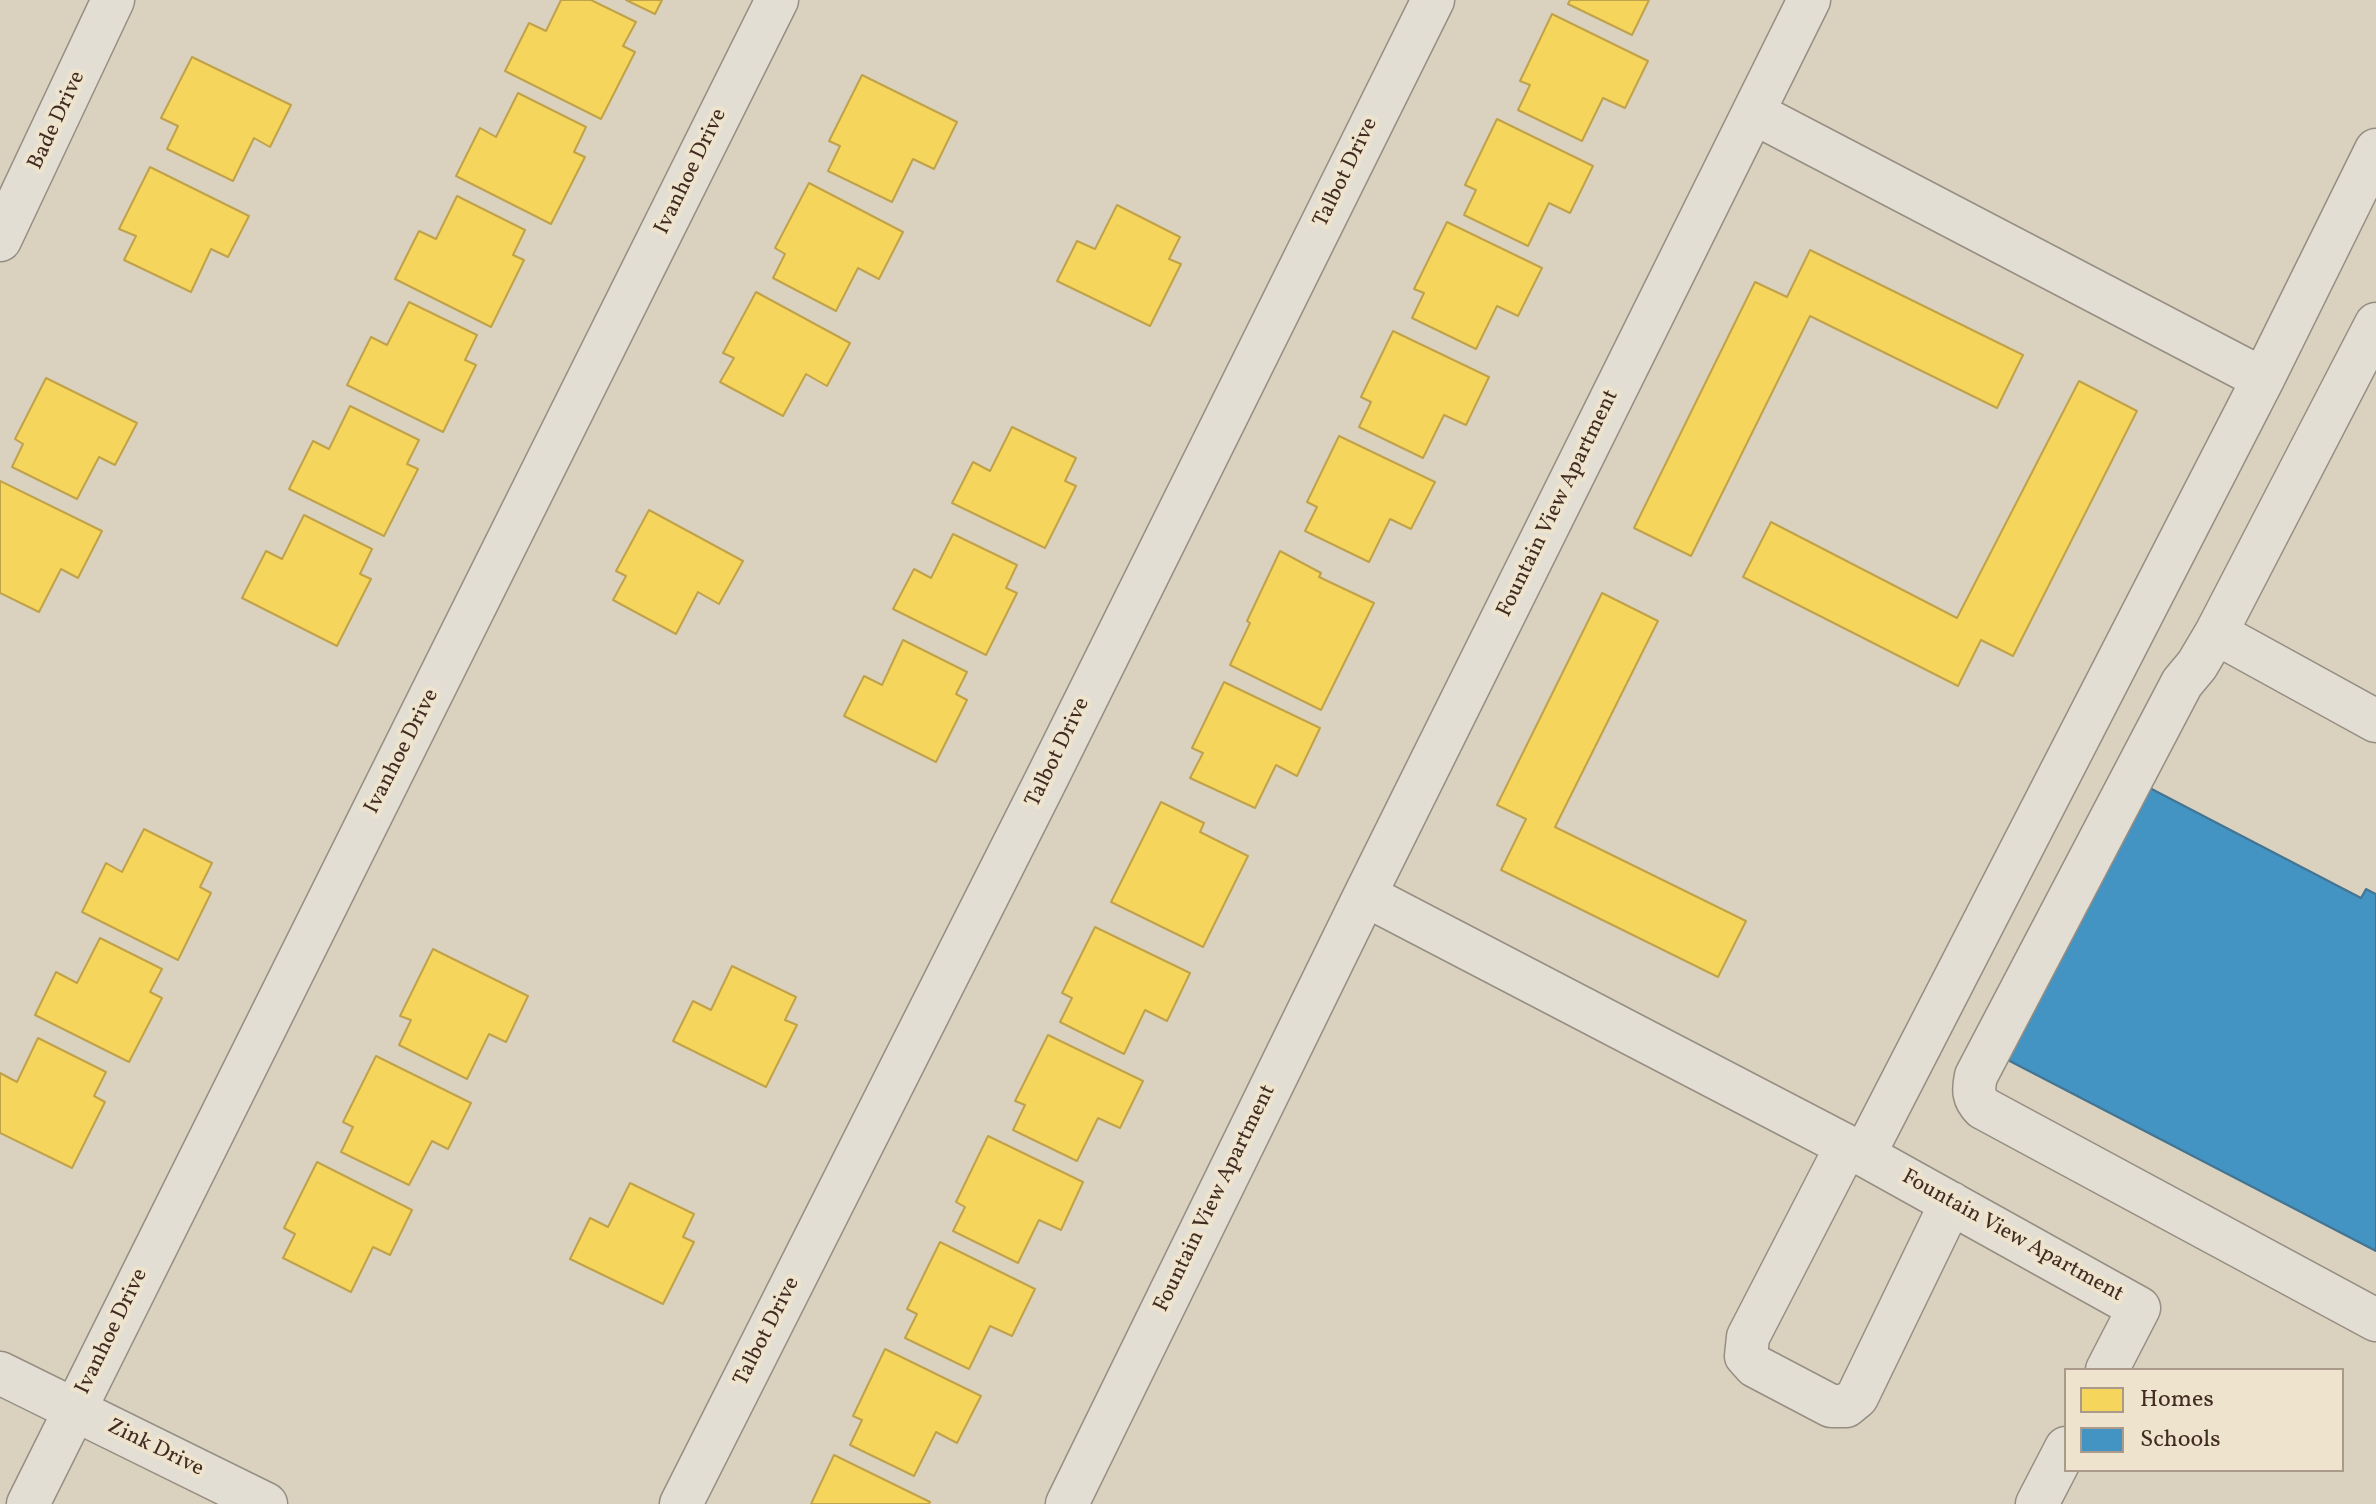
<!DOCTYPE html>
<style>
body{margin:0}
#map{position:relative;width:2376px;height:1504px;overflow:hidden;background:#dad1be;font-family:Vollkorn,serif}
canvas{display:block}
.legend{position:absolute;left:2064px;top:1368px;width:280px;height:104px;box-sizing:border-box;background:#eee4ce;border:2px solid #a99a89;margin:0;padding:10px 14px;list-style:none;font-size:24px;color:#422c21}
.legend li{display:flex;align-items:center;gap:16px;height:40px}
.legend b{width:40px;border:2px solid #a99a89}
</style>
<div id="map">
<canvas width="2376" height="1504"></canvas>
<ul class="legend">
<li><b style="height:22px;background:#f6d55c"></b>Homes</li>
<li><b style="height:22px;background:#4393c3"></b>Schools</li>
</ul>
</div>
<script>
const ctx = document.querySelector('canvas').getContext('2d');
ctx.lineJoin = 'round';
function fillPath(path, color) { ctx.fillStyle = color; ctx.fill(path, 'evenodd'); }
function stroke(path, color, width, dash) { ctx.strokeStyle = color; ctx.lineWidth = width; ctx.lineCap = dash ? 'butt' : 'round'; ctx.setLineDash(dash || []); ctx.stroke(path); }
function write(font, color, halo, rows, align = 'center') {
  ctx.font = font + ' Vollkorn,serif'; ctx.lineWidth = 8; ctx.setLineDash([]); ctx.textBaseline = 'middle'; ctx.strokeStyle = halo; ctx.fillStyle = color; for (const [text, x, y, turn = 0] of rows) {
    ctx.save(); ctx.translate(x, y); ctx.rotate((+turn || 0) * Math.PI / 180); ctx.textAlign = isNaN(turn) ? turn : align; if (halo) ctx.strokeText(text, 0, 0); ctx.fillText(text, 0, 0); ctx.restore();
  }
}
const homes = new Path2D(`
 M 561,0 L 591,0 L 636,22 L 623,46 L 635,52 L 601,119 L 505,71 L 529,23 L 546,31 Z
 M 626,0 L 662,0 L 655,14 Z
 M 1570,0 L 1649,0 L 1632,35 L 1568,4 Z
 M 1552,14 L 1648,61 L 1625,108 L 1603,98 L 1582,141 L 1518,110 L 1530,85 L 1520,81 Z
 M 192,57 L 291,105 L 270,147 L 254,138 L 233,181 L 167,149 L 178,126 L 161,118 Z
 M 862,75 L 957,122 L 934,169 L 913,159 L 892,202 L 828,171 L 840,146 L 829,141 Z
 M 518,93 L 586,127 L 574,152 L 585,157 L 551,224 L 456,176 L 480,128 L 496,137 Z
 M 1497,119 L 1593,166 L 1570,213 L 1549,203 L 1528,246 L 1464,215 L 1476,190 L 1465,185 Z
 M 150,167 L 249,216 L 228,257 L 211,249 L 191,292 L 124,260 L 136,236 L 119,229 Z
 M 809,183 L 903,232 L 879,279 L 858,268 L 836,311 L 773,278 L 785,254 L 775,248 Z
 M 457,196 L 525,230 L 513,255 L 524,260 L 491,327 L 395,279 L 419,231 L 436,239 Z
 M 1117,205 L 1180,237 L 1169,259 L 1181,264 L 1150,326 L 1057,281 L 1077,241 L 1095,249 Z
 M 1447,222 L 1542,268 L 1518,316 L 1497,306 L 1476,349 L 1412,318 L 1424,293 L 1414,289 Z
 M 1810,250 L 2023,355 L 1997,408 L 1810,316 L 1691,556 L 1634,528 L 1755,282 L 1787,297 Z
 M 756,292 L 850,343 L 827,386 L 806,374 L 783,416 L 720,382 L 734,358 L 723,353 Z
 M 409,302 L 477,335 L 465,360 L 476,365 L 443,432 L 347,385 L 371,337 L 387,345 Z
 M 1393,331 L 1489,377 L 1466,425 L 1444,415 L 1423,458 L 1359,427 L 1371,402 L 1361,397 Z
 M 46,378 L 137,423 L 115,465 L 99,457 L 77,499 L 12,467 L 23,444 L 15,439 Z
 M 2079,381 L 2137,411 L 2013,656 L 1981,640 L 1958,686 L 1743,577 L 1771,522 L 1957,618 Z
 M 350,406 L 419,440 L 407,464 L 418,469 L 384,536 L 289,489 L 313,441 L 329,449 Z
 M 1012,427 L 1076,458 L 1065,481 L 1076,486 L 1045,548 L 952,503 L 973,462 L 990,471 Z
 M 1339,436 L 1435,482 L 1411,529 L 1390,519 L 1369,562 L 1305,531 L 1317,507 L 1307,502 Z
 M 0,481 L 102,531 L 78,578 L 61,569 L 39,612 L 0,593 Z
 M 649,510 L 743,561 L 719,604 L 698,592 L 676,634 L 613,600 L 626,576 L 616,571 Z
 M 304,515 L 372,549 L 360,574 L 371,579 L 337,646 L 242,598 L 266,551 L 282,559 Z
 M 953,534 L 1017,565 L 1006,588 L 1017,593 L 986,655 L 893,609 L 914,569 L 931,578 Z
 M 1280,551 L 1321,573 L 1319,577 L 1374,603 L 1321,710 L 1230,665 L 1250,623 L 1247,621 Z
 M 1602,593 L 1658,621 L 1555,827 L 1746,921 L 1718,977 L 1501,870 L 1526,819 L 1497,805 Z
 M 903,640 L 967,672 L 956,694 L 967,700 L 936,762 L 844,716 L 864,676 L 882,685 Z
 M 1224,682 L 1320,728 L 1297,776 L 1276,765 L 1255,808 L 1190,778 L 1203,753 L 1192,748 Z
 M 1161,802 L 1204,823 L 1200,832 L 1248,856 L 1203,947 L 1111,902 Z
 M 144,829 L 212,863 L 200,887 L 211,893 L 178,960 L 82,912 L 106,863 L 122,872 Z
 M 1095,927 L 1190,973 L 1167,1021 L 1145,1010 L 1124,1054 L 1060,1022 L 1072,998 L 1062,993 Z
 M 100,938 L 162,969 L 150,992 L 162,998 L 129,1062 L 35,1015 L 56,972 L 77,983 Z
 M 433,949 L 528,996 L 506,1042 L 489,1034 L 467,1079 L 399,1045 L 411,1020 L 400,1016 Z
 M 732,966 L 796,997 L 785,1020 L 797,1025 L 766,1087 L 673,1041 L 693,1001 L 711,1010 Z
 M 1048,1035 L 1143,1081 L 1120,1128 L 1098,1118 L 1077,1161 L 1013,1130 L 1025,1105 L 1015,1101 Z
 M 38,1038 L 106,1072 L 94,1096 L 105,1102 L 72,1168 L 0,1133 L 0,1073 L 17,1082 Z
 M 376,1056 L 471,1103 L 448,1149 L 432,1141 L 409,1185 L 341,1152 L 353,1127 L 343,1122 Z
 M 988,1136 L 1083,1182 L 1061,1230 L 1039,1220 L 1018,1263 L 953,1231 L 965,1207 L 956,1202 Z
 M 317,1162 L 412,1210 L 390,1255 L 373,1247 L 351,1292 L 283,1258 L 295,1234 L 284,1228 Z
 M 630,1183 L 694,1214 L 683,1237 L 694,1242 L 663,1304 L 570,1259 L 590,1218 L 608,1227 Z
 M 940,1242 L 1035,1289 L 1012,1336 L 990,1326 L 969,1369 L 905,1338 L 917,1314 L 907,1309 Z
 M 885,1349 L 981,1396 L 957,1443 L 936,1432 L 914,1476 L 850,1445 L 862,1420 L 853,1416 Z
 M 834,1455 L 930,1502 L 929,1504 L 811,1504 Z`);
fillPath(homes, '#f6d55c');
stroke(homes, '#c0a24a', 2);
const schools = new Path2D(`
 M 2144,785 L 2361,898 L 2366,889 L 2376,894 L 2376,1251 L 2002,1057 Z`);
fillPath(schools, '#4393c3');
stroke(schools, '#437492', 2);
const minor = new Path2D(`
 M 1754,113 L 2263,379
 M 0,240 L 113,0
 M 2376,324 L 2216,633 L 2376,721
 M 2216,633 L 2197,665 L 2182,683 L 1976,1076 C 1973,1090 1973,1098 1983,1108 L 2376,1320
 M 1365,895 L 1864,1155 L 2139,1308 L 2107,1370
 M 1846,1147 L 1748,1337 L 1746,1356 L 1755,1366 L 1831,1406 L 1846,1406 L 1857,1397 L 1951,1203
 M 1864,1155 L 2263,379 L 2376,150
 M 0,1373 L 266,1504
 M 28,1504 L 777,0
 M 681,1504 L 1045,782 L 1433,0
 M 1067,1504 L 1365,895 L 1809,0
 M 2037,1504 L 2066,1448`);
stroke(minor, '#968e83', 45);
stroke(minor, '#e2ded4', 42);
write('22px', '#422c21', '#eee4ce', [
 ["Bade Drive",58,121,-65],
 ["Ivanhoe Drive",692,172,-64],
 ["Talbot Drive",1347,173,-64],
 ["Fountain View Apartment",1559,504,-64],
 ["Ivanhoe Drive",403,752,-63],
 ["Talbot Drive",1059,753,-64],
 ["Fountain View Apartment",1216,1199,-64],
 ["Fountain View Apartment",2012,1237,29],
 ["Ivanhoe Drive",113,1332,-64],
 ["Talbot Drive",768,1332,-63],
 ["Zink Drive",155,1449,26]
]);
</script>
